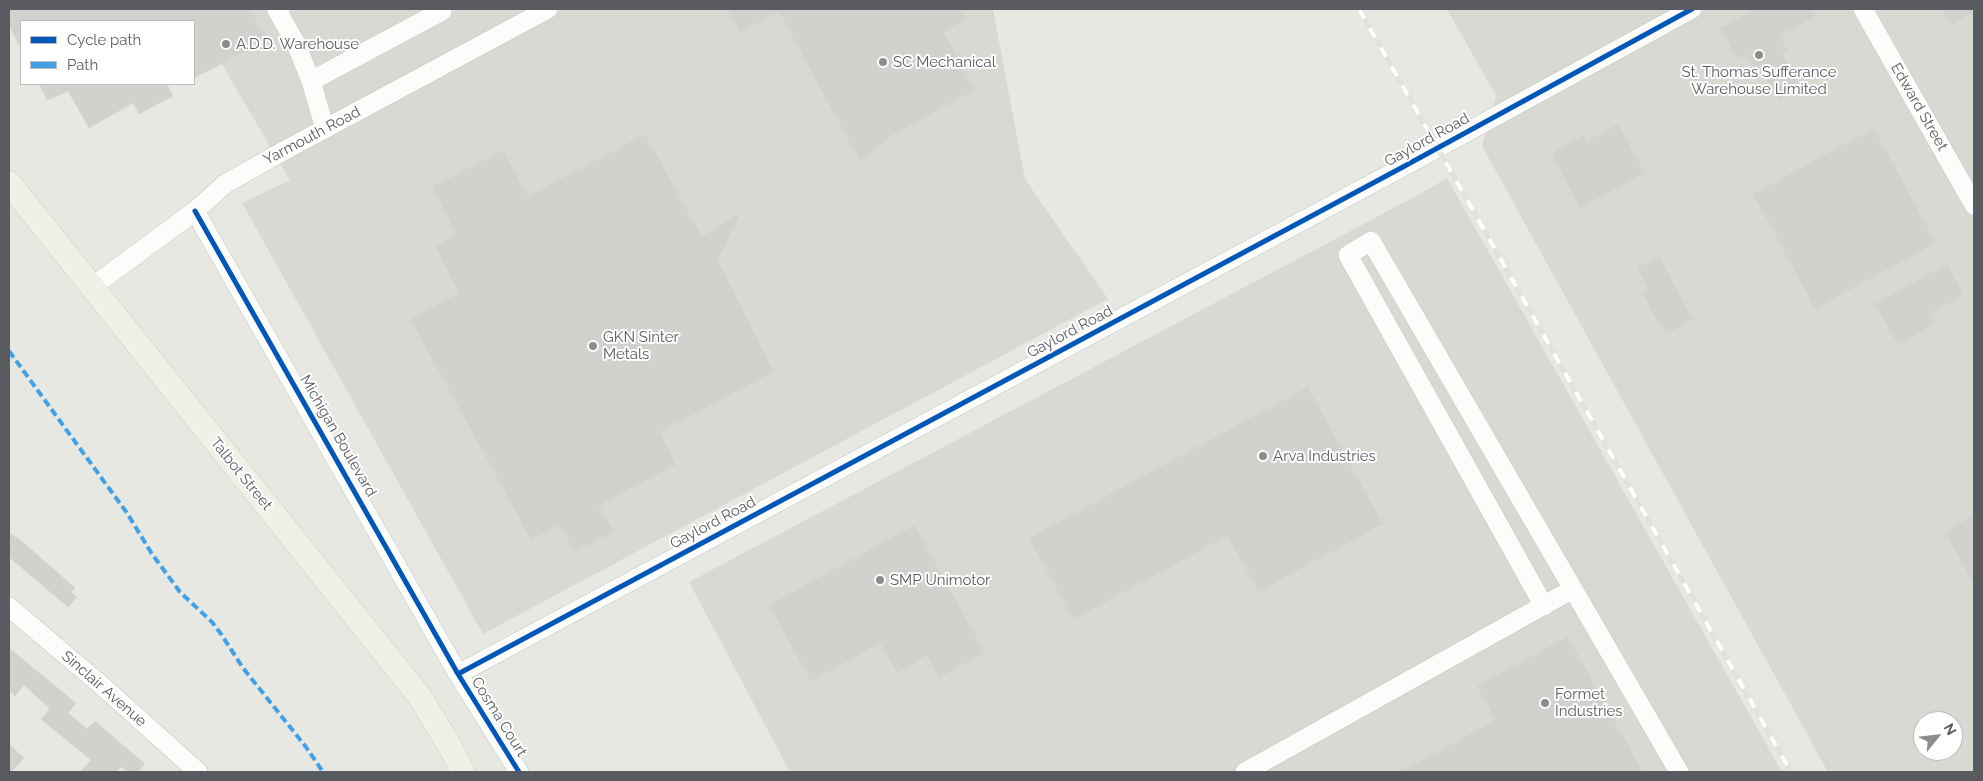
<!DOCTYPE html>
<style>
body{margin:0}
#map{position:relative;width:1983px;height:781px;overflow:hidden;background:#e8e8e3;font-family:Raleway,sans-serif}
canvas{display:block}
.frame{position:absolute;inset:0;border:10px solid #595b60;pointer-events:none}
.legend{position:absolute;left:20px;top:20px;width:175px;height:65px;box-sizing:border-box;background:#fff;border:1px solid #bdbdbf;margin:0;padding:6px 9px;list-style:none;font-size:15px;color:#595b60}
.legend li{display:flex;align-items:center;gap:10px;height:25px}
.legend b{width:25px;border:1px solid #bdbdbf}
.north{position:absolute;left:1913px;top:711px;width:50px;height:50px;box-sizing:border-box;background:#fff;border:1px solid #bdbdbf;border-radius:50%;rotate:61deg;font-size:14px;font-weight:700;line-height:20px;text-align:center;color:#595b60}
.north::after{content:'';display:block;margin:auto;width:18px;height:22px;background:#8b8c8e;clip-path:polygon(50% 0,100% 100%,50% 72%,0 100%)}
</style>
<div id="map">
<canvas width="1983" height="781"></canvas>
<div class="frame"></div>
<ul class="legend">
<li><b style="height:6px;background:#0057b8"></b>Cycle path</li>
<li><b style="height:6px;background:#42a1e6"></b>Path</li>
</ul>
<div class="north">N</div>
</div>
<script>
const ctx = document.querySelector('canvas').getContext('2d');
ctx.lineJoin = 'round';
function fillPath(path, color) { ctx.fillStyle = color; ctx.fill(path, 'evenodd'); }
function stroke(path, color, width, dash) { ctx.strokeStyle = color; ctx.lineWidth = width; ctx.lineCap = dash ? 'butt' : 'round'; ctx.setLineDash(dash || []); ctx.stroke(path); }
function write(font, color, halo, rows, align = 'center') {
  ctx.font = font + ' Raleway,sans-serif'; ctx.lineWidth = 4; ctx.setLineDash([]); ctx.textBaseline = 'middle'; ctx.strokeStyle = halo; ctx.fillStyle = color; for (const [text, x, y, turn = 0] of rows) {
    ctx.save(); ctx.translate(x, y); ctx.rotate((+turn || 0) * Math.PI / 180); ctx.textAlign = isNaN(turn) ? turn : align; if (halo) ctx.strokeText(text, 0, 0); ctx.fillText(text, 0, 0); ctx.restore();
  }
}
fillPath(new Path2D(`
 M 189,9 L 993,9 L 1025,179 L 1108,299 L 483,634 L 242,203 L 290,180 Z
 M 1447,9 L 1974,9 L 1974,772 L 1828,772 L 1482,146 L 1496,96 ZM 1923,721 L 1953,721 L 1953,751 L 1923,751 Z
 M 1447,178 L 1782,772 L 790,772 L 689,582 L 1420,194 Z`), '#d9d9d4');
const building = new Path2D(`
 M 9,9 L 250,9 L 268,40 L 194,78 L 194,21 L 21,21 L 21,49 L 9,25 Z
 M 727,9 L 961,9 L 967,19 L 944,32 L 975,90 L 891,136 L 860,162 L 779,12 L 740,33 Z
 M 1756,9 L 1811,9 L 1815,17 L 1780,36 L 1788,51 L 1782,54 L 1801,88 L 1779,100 L 1760,66 L 1754,70 L 1746,55 L 1737,59 L 1720,28 Z
 M 1942,9 L 1974,9 L 1974,12 L 1951,25 Z
 M 39,84 L 167,84 L 173,96 L 139,114 L 133,103 L 89,128 L 68,91 L 48,100 Z
 M 1618,124 L 1645,173 L 1580,208 L 1551,153 L 1584,135 L 1587,141 Z
 M 1874,128 L 1936,243 L 1815,309 L 1753,194 Z
 M 645,134 L 702,236 L 741,212 L 718,260 L 774,372 L 660,432 L 676,465 L 599,505 L 614,532 L 574,552 L 559,525 L 531,540 L 410,319 L 459,293 L 435,246 L 456,234 L 432,187 L 503,150 L 528,196 Z
 M 1659,256 L 1693,320 L 1665,335 L 1642,293 L 1648,289 L 1637,268 Z
 M 1947,264 L 1964,295 L 1930,314 L 1935,324 L 1898,345 L 1875,304 Z
 M 1308,387 L 1383,524 L 1258,592 L 1228,536 L 1073,620 L 1029,538 Z
 M 1974,515 L 1974,585 L 1945,532 Z
 M 915,525 L 985,653 L 939,678 L 927,656 L 897,673 L 880,643 L 811,682 L 769,605 Z
 M 9,532 L 16,538 L 17,537 L 75,588 L 71,592 L 77,597 L 68,607 L 9,557 Z
 M 1568,636 L 1643,772 L 1400,772 L 1495,720 L 1477,686 Z
 M 9,648 L 76,703 L 68,713 L 87,729 L 95,721 L 145,764 L 138,772 L 127,772 L 121,767 L 116,772 L 80,772 L 91,760 L 41,719 L 50,709 L 24,685 L 15,696 L 9,690 Z
 M 9,744 L 24,758 L 11,772 L 9,772 Z`);
fillPath(building, '#d2d1ce');
stroke(building, '#d8d7d2', 1);
const minor = new Path2D(`
 M 280,9 L 277,10 L 296,44 L 311,81 L 325,129
 M 1863,9 L 1974,205
 M 311,81 L 442,11 L 441,9
 M 195,211 L 458,674 L 519,772
 M 92,287 L 195,211 L 225,184 L 276,155 L 548,9
 M 1544,606 L 1348,255 L 1371,241 L 1573,589
 M 9,607 L 100,684 L 198,772
 M 458,674 L 1401,168 L 1692,9
 M 1245,772 L 1573,589 L 1679,772`);
const major = new Path2D(`
 M 9,183 L 420,697 L 451,748 L 463,772`);
stroke(minor, '#c5c5c3', 20);
stroke(major, '#cfcbb2', 25);
stroke(minor, '#fcfcfb', 19);
stroke(major, '#f0f0e6', 24);
const rail = new Path2D(`
 M 1359,9 L 1791,772`);
stroke(rail, '#e1e1e0', 5.5);
stroke(rail, '#fff', 4, [11]);
stroke(new Path2D(`
 M 9,351 L 127,513 L 152,554 L 180,592 L 212,622 L 221,634 L 243,668 L 306,747 L 323,772`), '#42a1e6', 4, [8, 4]);
stroke(new Path2D(`
 M 195,211 L 458,674 L 519,772
 M 458,674 L 1401,168 L 1692,9`), '#0057b8', 5);
for (const [x, y, r, color] of [
 [226,44,5,"#8b8c8e"],
 [1759,55,5,"#8b8c8e"],
 [883,62,5,"#8b8c8e"],
 [593,346,5,"#8b8c8e"],
 [1263,456,5,"#8b8c8e"],
 [880,580,5,"#8b8c8e"],
 [1545,703,5,"#8b8c8e"]
]) { const dot = new Path2D(); dot.arc(x, y, r, 0, 2 * Math.PI); ctx.fillStyle = color; ctx.fill(dot); stroke(dot, '#fff', 2); }
write('15px', '#595b60', '#fff', [
 ["A.D.D. Warehouse",236,44],
 ["SC Mechanical",893,62],
 ["St. Thomas Sufferance",1759,72,"center"],
 ["Warehouse Limited",1759,89,"center"],
 ["GKN Sinter",603,337],
 ["Metals",603,354],
 ["Arva Industries",1273,456],
 ["SMP Unimotor",890,580],
 ["Formet",1555,694],
 ["Industries",1555,711]
], 'left');
write('15px', '#595b60', '#fff', [
 ["Edward Street",1919,107,60],
 ["Yarmouth Road",312,136,-28],
 ["Gaylord Road",1427,140,-29],
 ["Gaylord Road",1070,332,-28],
 ["Michigan Boulevard",338,436,60],
 ["Talbot Street",241,474,51],
 ["Gaylord Road",713,523,-28],
 ["Sinclair Avenue",104,689,41],
 ["Cosma Court",499,717,58]
]);
</script>
